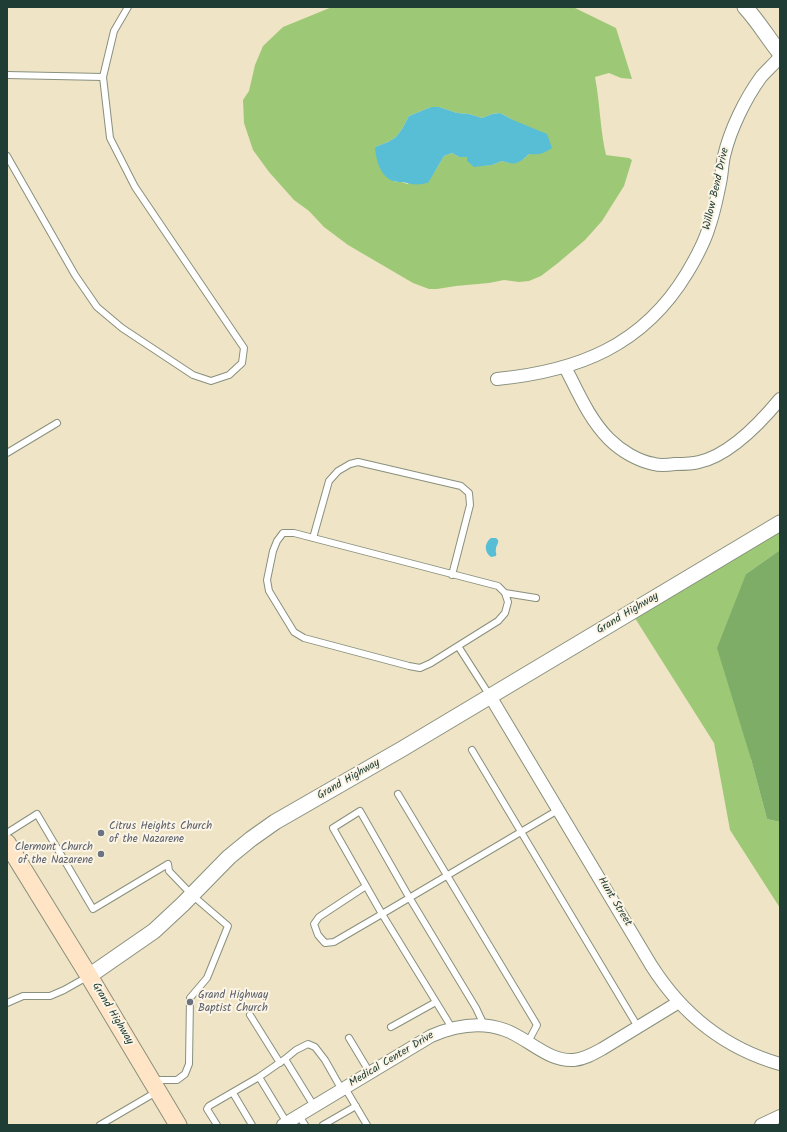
<!DOCTYPE html>
<style>
body{margin:0}
#map{position:relative;width:787px;height:1132px;overflow:hidden;background:#f0e4c6;font-family:Kalam,sans-serif}
canvas{display:block}
.frame{position:absolute;inset:0;border:8px solid #1f3d34;pointer-events:none}
</style>
<div id="map">
<canvas width="787" height="1132"></canvas>
<div class="frame"></div>
</div>
<script>
const ctx = document.querySelector('canvas').getContext('2d');
ctx.lineJoin = 'round';
function fillPath(path, color) { ctx.fillStyle = color; ctx.fill(path, 'evenodd'); }
function stroke(path, color, width, dash) { ctx.strokeStyle = color; ctx.lineWidth = width; ctx.lineCap = dash ? 'butt' : 'round'; ctx.setLineDash(dash || []); ctx.stroke(path); }
function write(font, color, halo, rows, align = 'center') {
  ctx.font = font + ' Kalam,sans-serif'; ctx.lineWidth = 4; ctx.setLineDash([]); ctx.textBaseline = 'middle'; ctx.strokeStyle = halo; ctx.fillStyle = color; for (const [text, x, y, turn = 0] of rows) {
    ctx.save(); ctx.translate(x, y); ctx.rotate((+turn || 0) * Math.PI / 180); ctx.textAlign = isNaN(turn) ? turn : align; if (halo) ctx.strokeText(text, 0, 0); ctx.fillText(text, 0, 0); ctx.restore();
  }
}
fillPath(new Path2D(`
 M 332,7 L 573,7 L 616,28 L 632,79 L 621,78 L 609,73 L 595,77 C 600,103 600,129 606,155 L 629,158 L 632,160 L 624,186 L 602,221 L 585,240 L 558,263 L 541,276 L 529,281 L 519,282 L 504,280 L 489,283 L 456,286 L 437,289 L 429,289 L 413,283 L 348,245 L 324,227 L 309,211 L 294,200 L 269,172 L 253,150 L 244,123 L 243,100 L 249,91 L 255,65 L 263,46 L 283,27 ZM 431,107 L 439,107 L 457,113 L 469,114 L 482,118 L 492,114 L 500,113 L 513,120 L 529,154 C 521,162 513,165 502,161 L 492,165 L 474,166 L 467,157 L 459,157 L 452,153 L 444,156 L 435,171 L 407,184 L 402,182 L 395,182 L 375,147 L 388,142 L 396,137 L 402,129 L 409,116 Z
 M 780,529 L 780,550 L 746,574 L 751,759 L 767,819 L 780,822 L 780,908 L 730,830 L 714,743 L 633,615 Z`), '#9dc977');
fillPath(new Path2D(`
 M 780,550 L 780,822 L 767,819 L 751,759 L 717,648 L 746,574 Z`), '#7ead68');
fillPath(new Path2D(`
 M 431,107 L 439,107 L 457,113 L 469,114 L 482,118 L 492,114 L 500,113 L 513,120 L 547,134 L 552,148 C 543,154 539,155 529,154 C 519,163 516,166 502,161 L 492,165 L 474,167 L 467,161 L 467,157 L 459,157 L 452,153 L 444,156 L 428,183 C 417,185 413,185 403,182 C 400,182 396,182 393,181 C 380,176 376,160 375,147 L 388,142 L 396,137 L 402,129 L 409,116 Z
 M 491,538 L 496,538 L 498,540 C 499,544 496,545 496,549 C 495,552 497,553 496,556 L 491,557 C 484,552 484,543 491,538 Z`), '#57bed5');
const service = new Path2D(`
 M 7,75 L 103,77
 M 7,156 L 75,275 L 97,307 L 122,328 L 193,375 L 211,381 L 229,375 L 242,363 L 244,348 L 135,187 L 110,138 L 103,77 L 114,31 L 128,7
 M 7,453 L 57,423
 M 313,538 L 329,481 L 338,471 L 350,464 L 358,462 L 461,486 L 469,493 L 470,505 L 452,575
 M 505,593 L 536,598
 M 458,646 L 431,663 L 420,668 L 409,666 L 304,638 L 294,632 L 269,591 L 267,580 L 273,551 L 277,541 L 283,533 L 294,533 L 498,586 L 505,593 L 508,602 L 505,613 L 498,621 L 458,646 L 490,696
 M 472,750 L 638,1027
 M 398,794 L 537,1025 L 528,1042
 M 7,833 L 37,814 L 93,909 L 168,864 L 169,871 L 192,895 L 228,926 L 207,978 L 190,998 L 189,1064 L 185,1074 L 177,1080 L 154,1080
 M 366,886 L 319,917 L 314,924 L 318,935 L 325,943 L 334,942 L 382,914 L 333,828 L 360,811 L 409,897 L 476,1008 L 484,1025
 M 7,1003 L 23,996 L 50,996 L 64,990 L 87,977
 M 250,1015 L 280,1063
 M 391,1027 L 436,1002
 M 452,1028 L 382,914 L 558,810
 M 349,1038 L 370,1073
 M 285,1059 L 314,1106
 M 259,1077 L 287,1123
 M 345,1088 L 367,1125
 M 233,1093 L 252,1125
 M 299,1116 L 305,1125
 M 100,1125 L 158,1091
 M 217,1125 L 207,1109 L 209,1106 L 259,1077 L 285,1059 L 296,1050 L 308,1044 L 315,1047 L 325,1060 L 342,1090
 M 323,1125 L 356,1106`);
const minor = new Path2D(`
 M 565,367 C 578,392 589,419 609,439 C 621,451 638,461 654,464 C 661,466 668,465 675,464 C 683,464 692,464 699,462 C 730,455 761,422 780,399
 M 497,379 C 578,371 643,346 687,273 C 696,258 704,244 709,227 C 714,213 717,198 720,183 C 722,174 722,165 724,156 C 730,130 745,99 761,77 C 767,70 774,64 780,57
 M 490,696 L 651,965 C 682,1014 724,1048 780,1064
 M 283,1125 L 431,1036 C 454,1026 480,1021 505,1030 C 528,1038 548,1062 574,1060 C 584,1059 593,1054 602,1049 L 679,1002
 M 761,1125 L 780,1116`);
const tertiary = new Path2D(`
 M 745,7 C 758,21 768,38 780,53
 M 89,976 L 154,931 L 183,904 L 229,857 L 251,839 L 275,822 L 402,749 L 780,523`);
const secondary = new Path2D(`
 M 7,843 L 89,976 L 178,1125`);
stroke(service, '#88907d', 8);
stroke(minor, '#88907d', 14);
stroke(tertiary, '#88907d', 17);
stroke(secondary, '#88907d', 19);
stroke(service, '#fff', 6);
stroke(minor, '#fff', 12);
stroke(tertiary, '#fff', 15);
stroke(secondary, '#ffe4c6', 17);
for (const [x, y, r, color] of [
 [101,833,4,"#6b7280"],
 [101,854,4,"#6b7280"],
 [190,1002,4,"#6b7280"]
]) { const dot = new Path2D(); dot.arc(x, y, r, 0, 2 * Math.PI); ctx.fillStyle = color; ctx.fill(dot); stroke(dot, '#fcf5e5', 1.5); }
write('11px', '#1f3d34', '#fcf5e5', [
 ["Willow Bend Drive",717,189,-77],
 ["Grand Highway",628,614,-31],
 ["Grand Highway",349,780,-30],
 ["Hunt Street",614,902,59],
 ["Grand Highway",112,1014,59],
 ["Medical Center Drive",392,1060,-31]
]);
write('11px', '#5b616d', '#fcf5e5', [
 ["Citrus Heights Church",109,827],
 ["of the Nazarene",109,840],
 ["Clermont Church",93,848,"right"],
 ["of the Nazarene",93,861,"right"],
 ["Grand Highway",198,996],
 ["Baptist Church",198,1009]
], 'left');
</script>
